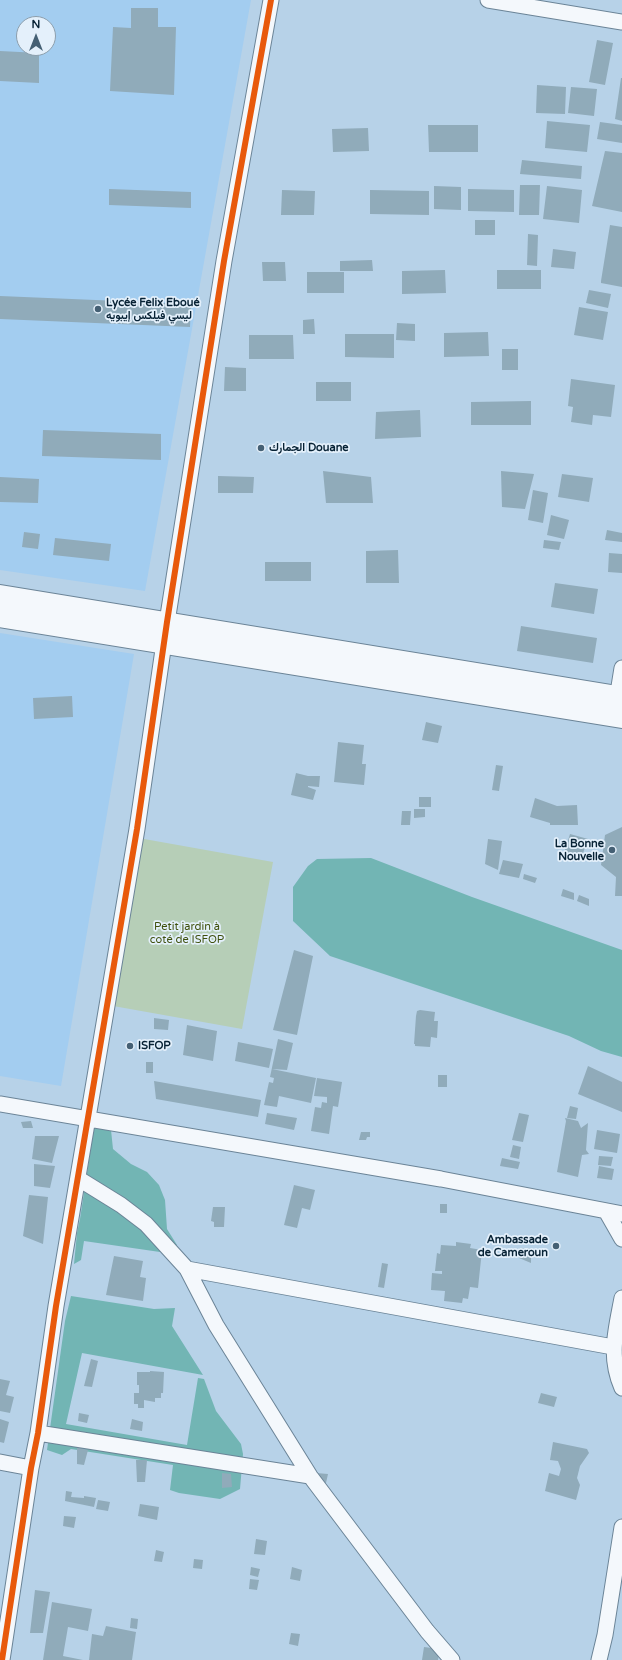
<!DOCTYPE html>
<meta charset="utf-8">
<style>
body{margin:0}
#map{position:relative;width:622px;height:1660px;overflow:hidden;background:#b7d2e8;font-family:"Varela Round",sans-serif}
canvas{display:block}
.north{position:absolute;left:16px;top:16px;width:40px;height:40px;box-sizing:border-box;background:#e4f0fb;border:1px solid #8c9eac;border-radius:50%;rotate:0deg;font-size:11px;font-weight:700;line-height:16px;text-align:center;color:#072235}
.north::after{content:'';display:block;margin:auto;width:14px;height:18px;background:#456074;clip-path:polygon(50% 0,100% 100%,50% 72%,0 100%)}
</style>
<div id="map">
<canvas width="622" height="1660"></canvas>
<div class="north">N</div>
</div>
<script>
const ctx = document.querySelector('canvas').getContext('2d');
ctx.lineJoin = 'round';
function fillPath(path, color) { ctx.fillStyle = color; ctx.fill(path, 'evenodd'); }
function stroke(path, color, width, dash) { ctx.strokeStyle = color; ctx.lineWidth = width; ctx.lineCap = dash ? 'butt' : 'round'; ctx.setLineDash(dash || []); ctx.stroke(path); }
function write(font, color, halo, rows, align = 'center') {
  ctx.font = font + ' "Varela Round",Vazirmatn,sans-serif'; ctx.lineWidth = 3.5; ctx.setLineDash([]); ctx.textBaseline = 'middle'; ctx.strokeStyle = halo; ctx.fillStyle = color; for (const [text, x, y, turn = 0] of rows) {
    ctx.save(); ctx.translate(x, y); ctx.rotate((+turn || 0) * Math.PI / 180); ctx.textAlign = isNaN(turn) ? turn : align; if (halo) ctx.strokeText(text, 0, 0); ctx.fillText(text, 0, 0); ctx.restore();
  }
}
fillPath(new Path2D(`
 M 0,0 L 251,0 L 145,591 L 0,570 ZM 24,24 L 48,24 L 48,48 L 24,48 Z
 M 0,633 L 134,654 L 61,1086 L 0,1076 Z`), '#a3cdf0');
fillPath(new Path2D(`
 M 133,837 L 273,862 L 242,1029 L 102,1004 Z`), '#b6ceb7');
fillPath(new Path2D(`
 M 371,858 L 472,897 L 622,950 L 622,1057 L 601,1051 L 569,1036 L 330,956 L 293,921 L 293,887 L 308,866 L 317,859 Z
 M 94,1127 L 111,1130 L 113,1149 L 131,1164 L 147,1172 L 159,1185 L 165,1200 L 167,1229 L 177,1245 L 160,1252 L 84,1241 L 81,1260 L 74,1264 L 77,1233 L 80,1219 Z
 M 71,1296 L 154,1309 L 175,1308 L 172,1326 L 203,1375 L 82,1353 L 66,1424 L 187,1445 L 198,1378 L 204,1379 L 216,1411 L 241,1444 L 243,1454 L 240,1489 L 220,1499 L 179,1493 L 170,1490 L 173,1465 L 71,1449 L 62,1455 L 47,1450 L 65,1321 Z`), '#72b5b4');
fillPath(new Path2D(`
 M 131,8 L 158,8 L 158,27 L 176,27 L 174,95 L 110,91 L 113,27 L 131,28 Z
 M 597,40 L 613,43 L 605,85 L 589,82 Z
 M 0,51 L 39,53 L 39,83 L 0,81 Z
 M 621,78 L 622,78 L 622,121 L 615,119 Z
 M 537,85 L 566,87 L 565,114 L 536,113 Z
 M 571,87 L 597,89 L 594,116 L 568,113 Z
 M 547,121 L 590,125 L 587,152 L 545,148 Z
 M 600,122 L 622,125 L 622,143 L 597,139 Z
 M 428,125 L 478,125 L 478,152 L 429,152 Z
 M 368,128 L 369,151 L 333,152 L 332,129 Z
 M 605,151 L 622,153 L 622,212 L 592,206 Z
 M 522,160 L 582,166 L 581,179 L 520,174 Z
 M 520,185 L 540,185 L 539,215 L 519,215 Z
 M 434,186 L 461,187 L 461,210 L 434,209 Z
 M 547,186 L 582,190 L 579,223 L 543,219 Z
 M 109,189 L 191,192 L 191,208 L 109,205 Z
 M 468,189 L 514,190 L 514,212 L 468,211 Z
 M 282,190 L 315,191 L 314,215 L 281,215 Z
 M 370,190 L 429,191 L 429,215 L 370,214 Z
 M 475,220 L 495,220 L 495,235 L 475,235 Z
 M 610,225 L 622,227 L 622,287 L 601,283 L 601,281 Z
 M 528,234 L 538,235 L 537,266 L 527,265 Z
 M 553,249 L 576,252 L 574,269 L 551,267 Z
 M 372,260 L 373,271 L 340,271 L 340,261 Z
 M 262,262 L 285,262 L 286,281 L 263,281 Z
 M 445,270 L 446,293 L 402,294 L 402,271 Z
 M 497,270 L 541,270 L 541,289 L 497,289 Z
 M 307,272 L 344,272 L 344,293 L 307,293 Z
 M 589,290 L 611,294 L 608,308 L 586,303 Z
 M 0,296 L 191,304 L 190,327 L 0,319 Z
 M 579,307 L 608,312 L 603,340 L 574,335 Z
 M 314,319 L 315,334 L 303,334 L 303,320 Z
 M 397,323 L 415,324 L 415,341 L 396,340 Z
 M 488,332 L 489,356 L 444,357 L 444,333 Z
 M 345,334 L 394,334 L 394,358 L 345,357 Z
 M 249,335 L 293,335 L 294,359 L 249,359 Z
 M 502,349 L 518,349 L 518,370 L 502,370 Z
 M 225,367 L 246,368 L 246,391 L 224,391 Z
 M 571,379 L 615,385 L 611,417 L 593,415 L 592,425 L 571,422 L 573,407 L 568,406 Z
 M 316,382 L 351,382 L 351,401 L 316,401 Z
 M 531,401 L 531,425 L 471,425 L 471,402 Z
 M 420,410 L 421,437 L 375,439 L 376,412 Z
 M 43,430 L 161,434 L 161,460 L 42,456 Z
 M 323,471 L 371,477 L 373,503 L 326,503 Z
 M 501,471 L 534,474 L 525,509 L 502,507 Z
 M 562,474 L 593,478 L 589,502 L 558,497 Z
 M 218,476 L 254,477 L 253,493 L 218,493 Z
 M 0,477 L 39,479 L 38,503 L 0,502 Z
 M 533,490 L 548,493 L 543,523 L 528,520 Z
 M 551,515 L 569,520 L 564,539 L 547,535 Z
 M 607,530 L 622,533 L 622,542 L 605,540 Z
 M 24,532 L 40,534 L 38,549 L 22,547 Z
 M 55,538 L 111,544 L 109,561 L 53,555 Z
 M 544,540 L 561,542 L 559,550 L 543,548 Z
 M 398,550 L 399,583 L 366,583 L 366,551 Z
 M 609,553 L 622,554 L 622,573 L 608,572 Z
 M 265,562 L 311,562 L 311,581 L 265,581 Z
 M 555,583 L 598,589 L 594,614 L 551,607 Z
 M 521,626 L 597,638 L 593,663 L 517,651 Z
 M 72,696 L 73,717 L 34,719 L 33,698 Z
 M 426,722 L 442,726 L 438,743 L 422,740 Z
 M 338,742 L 364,745 L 362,764 L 366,764 L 364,785 L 334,782 Z
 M 496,765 L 503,766 L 499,791 L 492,790 Z
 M 296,773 L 308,776 L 320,776 L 319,787 L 308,786 L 308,787 L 316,790 L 313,800 L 291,795 Z
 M 419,797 L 431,797 L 431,807 L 419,807 Z
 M 535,798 L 557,806 L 577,805 L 578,825 L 550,825 L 550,823 L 530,817 Z
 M 414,809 L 425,809 L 425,817 L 414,818 Z
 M 402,811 L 411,811 L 410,825 L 401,825 Z
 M 622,827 L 622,896 L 615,896 L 616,877 L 601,865 L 605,835 Z
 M 570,834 L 588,839 L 580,862 L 563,856 Z
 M 488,839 L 502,841 L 498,870 L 485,864 Z
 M 503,860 L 523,864 L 519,878 L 499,874 Z
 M 524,874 L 537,878 L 535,883 L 523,879 Z
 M 563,889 L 574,893 L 574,900 L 561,896 Z
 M 579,895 L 589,899 L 589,906 L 577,901 Z
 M 294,950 L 313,956 L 297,1035 L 273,1030 Z
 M 420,1010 L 435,1012 L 434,1021 L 438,1021 L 437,1038 L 431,1037 L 430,1047 L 415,1046 L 415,1044 L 414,1044 L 416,1016 L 417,1011 Z
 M 154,1018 L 169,1020 L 168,1030 L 154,1029 Z
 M 187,1025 L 217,1031 L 213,1061 L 183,1055 Z
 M 278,1039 L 293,1043 L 287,1070 L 272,1069 L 316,1078 L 311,1103 L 279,1096 L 277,1107 L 264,1105 L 269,1082 L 273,1083 L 274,1078 L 270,1077 Z
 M 238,1042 L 273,1049 L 269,1068 L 235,1061 Z
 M 146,1062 L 153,1062 L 153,1073 L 146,1073 Z
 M 588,1066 L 622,1082 L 622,1112 L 578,1094 Z
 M 438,1075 L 447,1075 L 447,1087 L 438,1087 Z
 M 317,1078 L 342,1082 L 338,1107 L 333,1106 L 329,1134 L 311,1131 L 315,1107 L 321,1108 L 322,1102 L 327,1103 L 327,1097 L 314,1096 Z
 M 154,1081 L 261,1100 L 258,1117 L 156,1099 Z
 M 570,1106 L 578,1108 L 576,1119 L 567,1118 Z
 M 267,1113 L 297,1118 L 294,1130 L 265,1124 Z
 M 519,1113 L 529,1115 L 523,1142 L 512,1140 Z
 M 565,1118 L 578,1121 L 581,1128 L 588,1123 L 586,1150 L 589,1154 L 582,1155 L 578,1177 L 557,1172 L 566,1121 Z
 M 31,1121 L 33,1128 L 23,1128 L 21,1122 Z
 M 597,1130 L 620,1134 L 617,1153 L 594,1149 Z
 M 361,1132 L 370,1132 L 370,1137 L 367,1137 L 366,1140 L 359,1140 Z
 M 35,1136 L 59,1136 L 52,1163 L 32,1159 Z
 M 513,1145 L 521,1147 L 519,1159 L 510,1157 Z
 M 599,1156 L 613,1157 L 611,1166 L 598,1165 Z
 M 502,1158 L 520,1162 L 518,1169 L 500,1166 Z
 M 34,1164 L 55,1166 L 50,1188 L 34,1186 Z
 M 599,1166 L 614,1169 L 612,1180 L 597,1178 Z
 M 294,1185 L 315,1190 L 310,1210 L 302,1208 L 297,1228 L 284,1225 Z
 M 29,1195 L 48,1197 L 43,1244 L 23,1236 Z
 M 440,1204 L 447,1204 L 447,1213 L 440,1213 Z
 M 213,1207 L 225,1207 L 224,1227 L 214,1227 L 214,1222 L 211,1221 Z
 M 456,1242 L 471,1244 L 470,1248 L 482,1250 L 478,1288 L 470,1287 L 468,1299 L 463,1298 L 462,1303 L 444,1301 L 445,1291 L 431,1290 L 432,1273 L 442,1274 L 442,1271 L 435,1271 L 437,1253 L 440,1254 L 441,1245 L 456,1246 Z
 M 519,1248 L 531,1248 L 531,1263 L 519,1258 Z
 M 114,1256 L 143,1261 L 140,1277 L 146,1278 L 143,1301 L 106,1295 Z
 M 382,1263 L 388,1264 L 384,1288 L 378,1287 Z
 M 91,1359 L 98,1361 L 92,1387 L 84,1386 Z
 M 150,1371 L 164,1372 L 163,1393 L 161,1393 L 161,1398 L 155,1398 L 155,1402 L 144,1400 L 144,1408 L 138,1408 L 138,1404 L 134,1404 L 134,1393 L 139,1393 L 139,1385 L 137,1385 L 137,1372 L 150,1372 Z
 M 0,1379 L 10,1381 L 6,1395 L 14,1397 L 10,1413 L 0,1411 Z
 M 541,1393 L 557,1397 L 554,1407 L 538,1403 Z
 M 79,1413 L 89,1415 L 87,1423 L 78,1421 Z
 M 0,1419 L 9,1422 L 4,1443 L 0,1442 Z
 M 132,1419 L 143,1422 L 142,1431 L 130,1429 Z
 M 553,1442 L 587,1449 L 589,1453 L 580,1466 L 577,1478 L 580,1485 L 576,1500 L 545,1491 L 549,1473 L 559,1476 L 561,1469 L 558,1461 L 550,1460 Z
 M 77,1447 L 88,1450 L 84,1465 L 77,1464 Z
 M 136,1460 L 147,1460 L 145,1482 L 137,1482 Z
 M 222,1473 L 231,1474 L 232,1487 L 222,1488 Z
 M 316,1473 L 328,1474 L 326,1483 L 315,1481 Z
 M 66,1491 L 72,1492 L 71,1497 L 84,1498 L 84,1496 L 96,1498 L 94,1507 L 65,1501 Z
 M 98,1500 L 110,1502 L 108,1511 L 96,1509 Z
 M 140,1504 L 159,1507 L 157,1520 L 138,1516 Z
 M 64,1516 L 76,1517 L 74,1528 L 63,1526 Z
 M 256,1539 L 267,1541 L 265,1555 L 254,1554 Z
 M 156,1550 L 164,1552 L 162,1562 L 154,1561 Z
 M 194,1559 L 203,1560 L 202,1569 L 193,1568 Z
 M 251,1567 L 260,1569 L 258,1577 L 250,1575 Z
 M 292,1567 L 302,1570 L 300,1581 L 290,1579 Z
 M 250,1579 L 259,1580 L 257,1590 L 249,1589 Z
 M 35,1590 L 50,1592 L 43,1633 L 30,1633 Z
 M 52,1602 L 92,1609 L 88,1631 L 68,1627 L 63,1656 L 83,1660 L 43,1660 Z
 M 131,1618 L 138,1619 L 137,1629 L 130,1628 Z
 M 106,1626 L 136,1632 L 132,1660 L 89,1660 L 92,1634 L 103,1636 Z
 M 291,1633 L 300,1634 L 298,1646 L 289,1644 Z
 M 424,1647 L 440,1649 L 438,1660 L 422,1660 Z`), '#90abba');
const street = new Path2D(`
 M 488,0 L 622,22
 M 616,705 L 622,668
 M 0,1104 L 441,1179 L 622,1214
 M 79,1179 L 121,1205 L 146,1224 L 187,1269 L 216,1325 L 310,1476 L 427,1631 L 452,1660
 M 606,1211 L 622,1239
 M 187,1269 L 613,1347
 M 622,1298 C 616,1330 608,1356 622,1388
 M 38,1433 L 310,1476
 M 0,1462 L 31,1468
 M 2,1660 L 31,1468 L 38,1433 L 56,1306 L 137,829 L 167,622 L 224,261 L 271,0
 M 599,1660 L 605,1635 L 622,1527`);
const primary = new Path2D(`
 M 0,596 L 622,698
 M 0,616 L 622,717`);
stroke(street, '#6b8497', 17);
stroke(primary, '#6b8497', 24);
stroke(street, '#f4f8fc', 15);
stroke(primary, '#f4f8fc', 22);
stroke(new Path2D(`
 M 2,1660 L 31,1468 L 38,1433 L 56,1306 L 137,829 L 167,622 L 224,261 L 271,0`), '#e8590c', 6);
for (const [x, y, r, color] of [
 [98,309,4,"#456074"],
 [261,448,4,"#456074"],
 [612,850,4,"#456074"],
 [130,1046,4,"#456074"],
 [556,1246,4,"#456074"]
]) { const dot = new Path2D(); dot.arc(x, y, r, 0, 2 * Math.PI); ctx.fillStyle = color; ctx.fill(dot); stroke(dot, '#e4f0fb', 1.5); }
write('bold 11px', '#072235', '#e4f0fb', [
 ["Lycée Felix Eboué",106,303],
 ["ليسي فيلكس إيبويه",106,316],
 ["الجمارك Douane",269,448],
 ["La Bonne",604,844,"right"],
 ["Nouvelle",604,857,"right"],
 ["ISFOP",138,1046],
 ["Ambassade",548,1240,"right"],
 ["de Cameroun",548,1253,"right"]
], 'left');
write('11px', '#3f500d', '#e4f0fb', [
 ["Petit jardin à",187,927],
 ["coté de ISFOP",187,940]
]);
</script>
